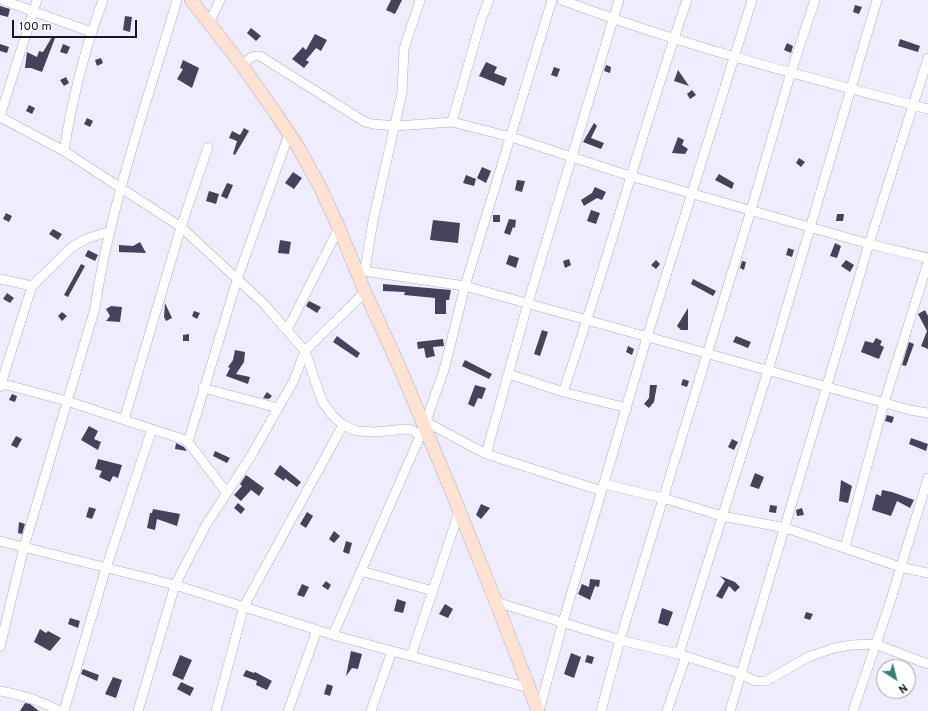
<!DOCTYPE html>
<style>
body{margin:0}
#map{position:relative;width:928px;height:711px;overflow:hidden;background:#efecfe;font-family:Overpass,sans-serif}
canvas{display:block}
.north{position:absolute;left:876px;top:659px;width:40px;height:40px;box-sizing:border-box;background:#fff;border:1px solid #a2a2a6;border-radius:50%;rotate:144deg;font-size:11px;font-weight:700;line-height:16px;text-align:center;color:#171620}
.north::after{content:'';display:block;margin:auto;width:14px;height:18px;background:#377e76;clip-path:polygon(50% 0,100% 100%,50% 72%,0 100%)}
.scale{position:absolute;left:12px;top:20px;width:125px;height:18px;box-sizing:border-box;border:2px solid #171620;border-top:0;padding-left:5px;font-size:12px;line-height:14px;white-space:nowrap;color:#171620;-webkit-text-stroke:3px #fff;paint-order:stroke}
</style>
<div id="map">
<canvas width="928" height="711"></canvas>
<div class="north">N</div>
<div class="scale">100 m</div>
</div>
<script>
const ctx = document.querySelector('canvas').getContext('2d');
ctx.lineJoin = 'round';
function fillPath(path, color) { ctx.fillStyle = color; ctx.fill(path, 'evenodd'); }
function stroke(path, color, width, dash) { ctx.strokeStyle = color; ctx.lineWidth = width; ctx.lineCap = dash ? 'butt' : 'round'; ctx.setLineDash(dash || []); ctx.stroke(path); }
fillPath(new Path2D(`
 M 391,0 L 402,0 L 395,14 L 386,10 Z
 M 855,5 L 862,7 L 859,14 L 853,12 Z
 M 0,6 L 10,9 L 8,17 L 0,15 Z
 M 125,16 L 132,17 L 130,32 L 123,30 Z
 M 251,28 L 261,36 L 256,41 L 247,33 Z
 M 315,34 L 327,40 L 321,51 L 316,48 L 306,60 L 309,62 L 304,68 L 292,59 L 303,47 L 306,50 Z
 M 52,37 L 55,38 L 42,72 L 31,68 L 25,68 L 27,52 L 37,57 L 39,51 L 43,52 Z
 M 900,39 L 920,46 L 918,52 L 898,46 Z
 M 787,43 L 793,46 L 791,53 L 784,50 Z
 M 0,44 L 9,47 L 7,53 L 0,51 Z
 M 63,44 L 70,47 L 67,54 L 60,52 Z
 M 101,58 L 103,63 L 97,66 L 95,60 Z
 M 183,60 L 199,68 L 192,88 L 177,79 L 183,69 L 180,68 Z
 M 486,62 L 497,67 L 494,73 L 507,78 L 504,86 L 479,76 Z
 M 606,65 L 611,67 L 610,73 L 604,71 Z
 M 554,67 L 560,69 L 557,77 L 551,75 Z
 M 678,70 L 689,86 L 674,81 Z
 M 66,77 L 69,83 L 64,86 L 60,80 Z
 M 692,90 L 696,95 L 690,99 L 687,94 Z
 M 29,105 L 35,108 L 32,114 L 26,111 Z
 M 87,118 L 93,121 L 90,127 L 84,124 Z
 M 594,123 L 597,126 L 591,138 L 604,143 L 601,149 L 583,142 Z
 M 244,128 L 249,131 L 235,155 L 233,154 L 237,141 L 229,138 L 232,131 L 240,135 Z
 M 678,137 L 684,140 L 682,145 L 688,149 L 685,154 L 672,153 Z
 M 799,158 L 805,162 L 801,167 L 796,163 Z
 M 482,167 L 491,171 L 486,183 L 477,178 Z
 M 293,172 L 302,178 L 294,189 L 285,183 Z
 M 719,174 L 734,183 L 732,189 L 715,180 Z
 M 466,175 L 476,179 L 474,186 L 463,183 Z
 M 517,180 L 525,181 L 522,192 L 515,190 Z
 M 227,183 L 233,185 L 227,199 L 221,196 Z
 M 595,187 L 606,192 L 602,200 L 597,198 L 584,206 L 581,200 L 592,193 Z
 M 209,191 L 219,194 L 216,204 L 206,201 Z
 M 591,210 L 600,213 L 596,224 L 587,221 Z
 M 6,213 L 12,216 L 9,222 L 3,219 Z
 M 837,214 L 844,214 L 843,221 L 836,221 Z
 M 493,215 L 500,215 L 500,222 L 493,222 Z
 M 509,219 L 516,220 L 515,228 L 513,227 L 510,235 L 504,233 Z
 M 433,220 L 460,223 L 458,243 L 430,240 Z
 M 53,229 L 62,234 L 58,240 L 49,234 Z
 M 280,240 L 291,242 L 289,254 L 278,253 Z
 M 140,242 L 146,253 L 119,252 L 119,245 L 133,246 Z
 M 835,243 L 841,246 L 837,258 L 830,256 Z
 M 788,248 L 794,250 L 792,257 L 786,255 Z
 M 88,250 L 98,255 L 95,261 L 85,256 Z
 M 509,255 L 519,258 L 516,268 L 506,264 Z
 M 569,259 L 571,265 L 565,268 L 563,261 Z
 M 656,260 L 660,264 L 656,269 L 651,265 Z
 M 846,260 L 854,265 L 850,272 L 841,266 Z
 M 742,261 L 746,262 L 744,270 L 740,268 Z
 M 81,264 L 85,266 L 68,297 L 64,295 Z
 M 693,279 L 716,291 L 713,296 L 691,284 Z
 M 383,284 L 451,290 L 449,300 L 446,300 L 446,314 L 435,314 L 435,298 L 404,295 L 405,292 L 383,291 Z
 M 7,293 L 14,298 L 10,303 L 3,299 Z
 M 309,301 L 321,307 L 317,313 L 306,306 Z
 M 165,303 L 172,318 L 166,321 L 164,317 Z
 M 111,306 L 122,307 L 120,322 L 106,321 L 110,316 L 106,309 Z
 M 688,308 L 688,330 L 681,330 L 677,326 Z
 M 925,310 L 928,316 L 928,349 L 921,346 L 927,331 L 918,314 Z
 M 194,311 L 200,313 L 197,319 L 192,316 Z
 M 62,312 L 67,316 L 62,321 L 58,316 Z
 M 542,330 L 548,332 L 540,356 L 534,354 Z
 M 189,334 L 189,341 L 183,341 L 183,335 Z
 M 337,336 L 360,353 L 357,358 L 333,342 Z
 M 736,336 L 751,342 L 748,348 L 733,342 Z
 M 876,338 L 882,341 L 880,345 L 884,347 L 879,359 L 861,352 L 865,341 L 873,343 Z
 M 443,339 L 444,346 L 433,347 L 435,356 L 426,358 L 424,348 L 418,349 L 417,342 Z
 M 909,342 L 914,344 L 906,366 L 902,365 Z
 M 628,346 L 634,349 L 632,355 L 626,352 Z
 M 235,350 L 245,352 L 244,362 L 236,374 L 250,377 L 248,384 L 226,376 L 230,368 L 228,367 L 233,360 Z
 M 465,360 L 492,374 L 489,379 L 462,366 Z
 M 683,379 L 689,381 L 687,387 L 681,385 Z
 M 475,385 L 486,388 L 482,399 L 478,398 L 474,407 L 468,404 Z
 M 650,385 L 657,385 L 654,402 L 649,408 L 644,404 L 649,398 Z
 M 267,392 L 272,396 L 269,399 L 263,398 Z
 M 12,394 L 17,396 L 15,402 L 9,400 Z
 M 887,415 L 894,417 L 892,423 L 885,421 Z
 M 89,426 L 98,431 L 94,439 L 101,442 L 98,450 L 81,440 Z
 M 16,436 L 22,439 L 17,448 L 11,445 Z
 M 911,438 L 928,444 L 926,451 L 909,444 Z
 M 732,439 L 738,442 L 734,450 L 728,447 Z
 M 176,443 L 184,447 L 187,451 L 175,449 Z
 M 215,451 L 230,458 L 227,463 L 213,456 Z
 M 98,459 L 122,465 L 118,478 L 113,476 L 110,482 L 99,477 L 102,471 L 95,469 Z
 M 280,465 L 301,482 L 297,487 L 285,478 L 284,481 L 274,474 Z
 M 755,473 L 764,477 L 759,489 L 750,486 Z
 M 246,475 L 264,488 L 259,496 L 251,490 L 241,501 L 234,495 L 242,486 L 240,484 Z
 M 841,480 L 852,486 L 848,503 L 839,501 Z
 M 882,490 L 892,492 L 914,500 L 910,508 L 897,501 L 891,516 L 872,510 L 876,494 L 881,496 Z
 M 238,503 L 245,509 L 241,514 L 234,508 Z
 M 481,504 L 490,508 L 481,519 L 476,515 Z
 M 770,505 L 777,506 L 776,513 L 769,512 Z
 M 89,507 L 96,509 L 92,519 L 86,517 Z
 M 802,508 L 804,515 L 797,516 L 796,510 Z
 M 153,509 L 180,514 L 177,526 L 157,519 L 155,530 L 147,528 L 150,513 L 152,513 Z
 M 307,512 L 313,516 L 306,528 L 300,524 Z
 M 19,522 L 25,524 L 22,534 L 18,533 Z
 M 334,531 L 340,536 L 334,543 L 329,539 Z
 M 346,541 L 352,543 L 349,554 L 343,552 Z
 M 720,576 L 735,582 L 740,587 L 735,592 L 729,586 L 722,599 L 716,596 L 725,581 Z
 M 590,579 L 600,580 L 599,587 L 595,586 L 590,600 L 578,594 L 582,584 L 589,587 Z
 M 326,581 L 331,585 L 328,590 L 322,586 Z
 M 302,584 L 309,587 L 304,597 L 297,595 Z
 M 397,599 L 406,602 L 403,613 L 394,611 Z
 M 445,604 L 453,609 L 448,618 L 439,614 Z
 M 662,608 L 673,612 L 668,626 L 658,623 Z
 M 806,612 L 813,614 L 810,620 L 804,618 Z
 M 70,618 L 80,621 L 78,628 L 68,624 Z
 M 40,629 L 46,633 L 48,631 L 61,638 L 50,651 L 34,642 Z
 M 351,651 L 362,654 L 358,669 L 352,668 L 346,676 Z
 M 571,653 L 581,657 L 574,678 L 564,674 Z
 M 180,655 L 192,660 L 183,680 L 172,675 Z
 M 587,655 L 594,657 L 592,664 L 585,662 Z
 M 83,669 L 99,675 L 97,681 L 81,674 Z
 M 246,670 L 254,673 L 255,672 L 272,681 L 267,690 L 256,685 L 257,681 L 243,676 Z
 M 113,677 L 122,680 L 116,698 L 105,694 Z
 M 181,682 L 194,688 L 190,696 L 177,689 Z
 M 327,684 L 333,686 L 330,696 L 324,694 Z
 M 25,703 L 30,704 L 39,711 L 20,711 Z`), '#47425b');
const street = new Path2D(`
 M 2,0 L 91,32
 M 562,0 C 681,45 805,77 928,109
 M 209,23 L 220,0
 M 241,64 L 254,56 L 260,56 L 365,122 L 373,124 L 396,126 L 452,122 L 511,137 L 630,176 L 869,244 L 928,258
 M 0,116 L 37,0
 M 0,117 L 64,151 L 181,227 L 263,303 L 305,351 L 322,401 L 333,416 L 343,425 L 357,431 L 375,432 L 407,429 L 412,430 L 420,436
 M 452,122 L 481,20 L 489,0
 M 64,151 C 72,100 85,48 103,0
 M 365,269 L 373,221 L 402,93 L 404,49 L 420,0
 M 357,270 L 465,286 L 910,410 L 928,413
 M 0,279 L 32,286
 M 287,330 L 339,228
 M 509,374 L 563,392 L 627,408
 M 0,383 L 67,401 L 182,439 L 188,442 L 227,493
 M 0,387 L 32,286 L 72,247 L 86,239 L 110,231
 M 203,388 L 278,408
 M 563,392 C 608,262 642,130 687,0
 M 124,420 L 181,227 L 208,147
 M 426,422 L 486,454 L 602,491
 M 188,442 L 237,280 L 289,134
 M 486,454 L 528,303 L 619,0
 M 604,484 L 663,498 L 722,516 L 786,528 L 900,567 L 928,573
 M 0,541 L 175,585 L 333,635 L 529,688
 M 845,547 L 884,403 L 928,262
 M 361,571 L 433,591
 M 496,602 L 620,640 L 679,654 L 741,674 L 755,681 L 766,681 L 808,657 L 834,648 L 851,645 L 875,644 L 928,664
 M 333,635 L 424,427 L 444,370 L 465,286 L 552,0
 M 0,647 L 24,547 L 95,308 C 110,205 148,100 177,0
 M 679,654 L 768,371 L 877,0
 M 411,656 L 459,512
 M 0,691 C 22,695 40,700 59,711
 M 64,711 L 106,568 L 152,429
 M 138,711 L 175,585 L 206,525 L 251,456 L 294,380 L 305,351 L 365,292
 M 216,711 L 244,606 L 343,425
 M 288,711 L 317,630
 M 371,711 L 392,651
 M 539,711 L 563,622 L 647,337 L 752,0
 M 601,711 L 620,640 L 751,210 L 791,72 L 815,0
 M 667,711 L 686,656
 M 730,711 L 869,244 L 928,58
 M 853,711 L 888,609 L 928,478`);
const secondary = new Path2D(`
 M 191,0 L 241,64 L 276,114 L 298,147 L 319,185 L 339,228 L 365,292 L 399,366 L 451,490 L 496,602 L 538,711`);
stroke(street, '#b1adca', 10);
stroke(secondary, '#b1adca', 14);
stroke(street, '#fff', 9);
stroke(secondary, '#fde2d2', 13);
</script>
